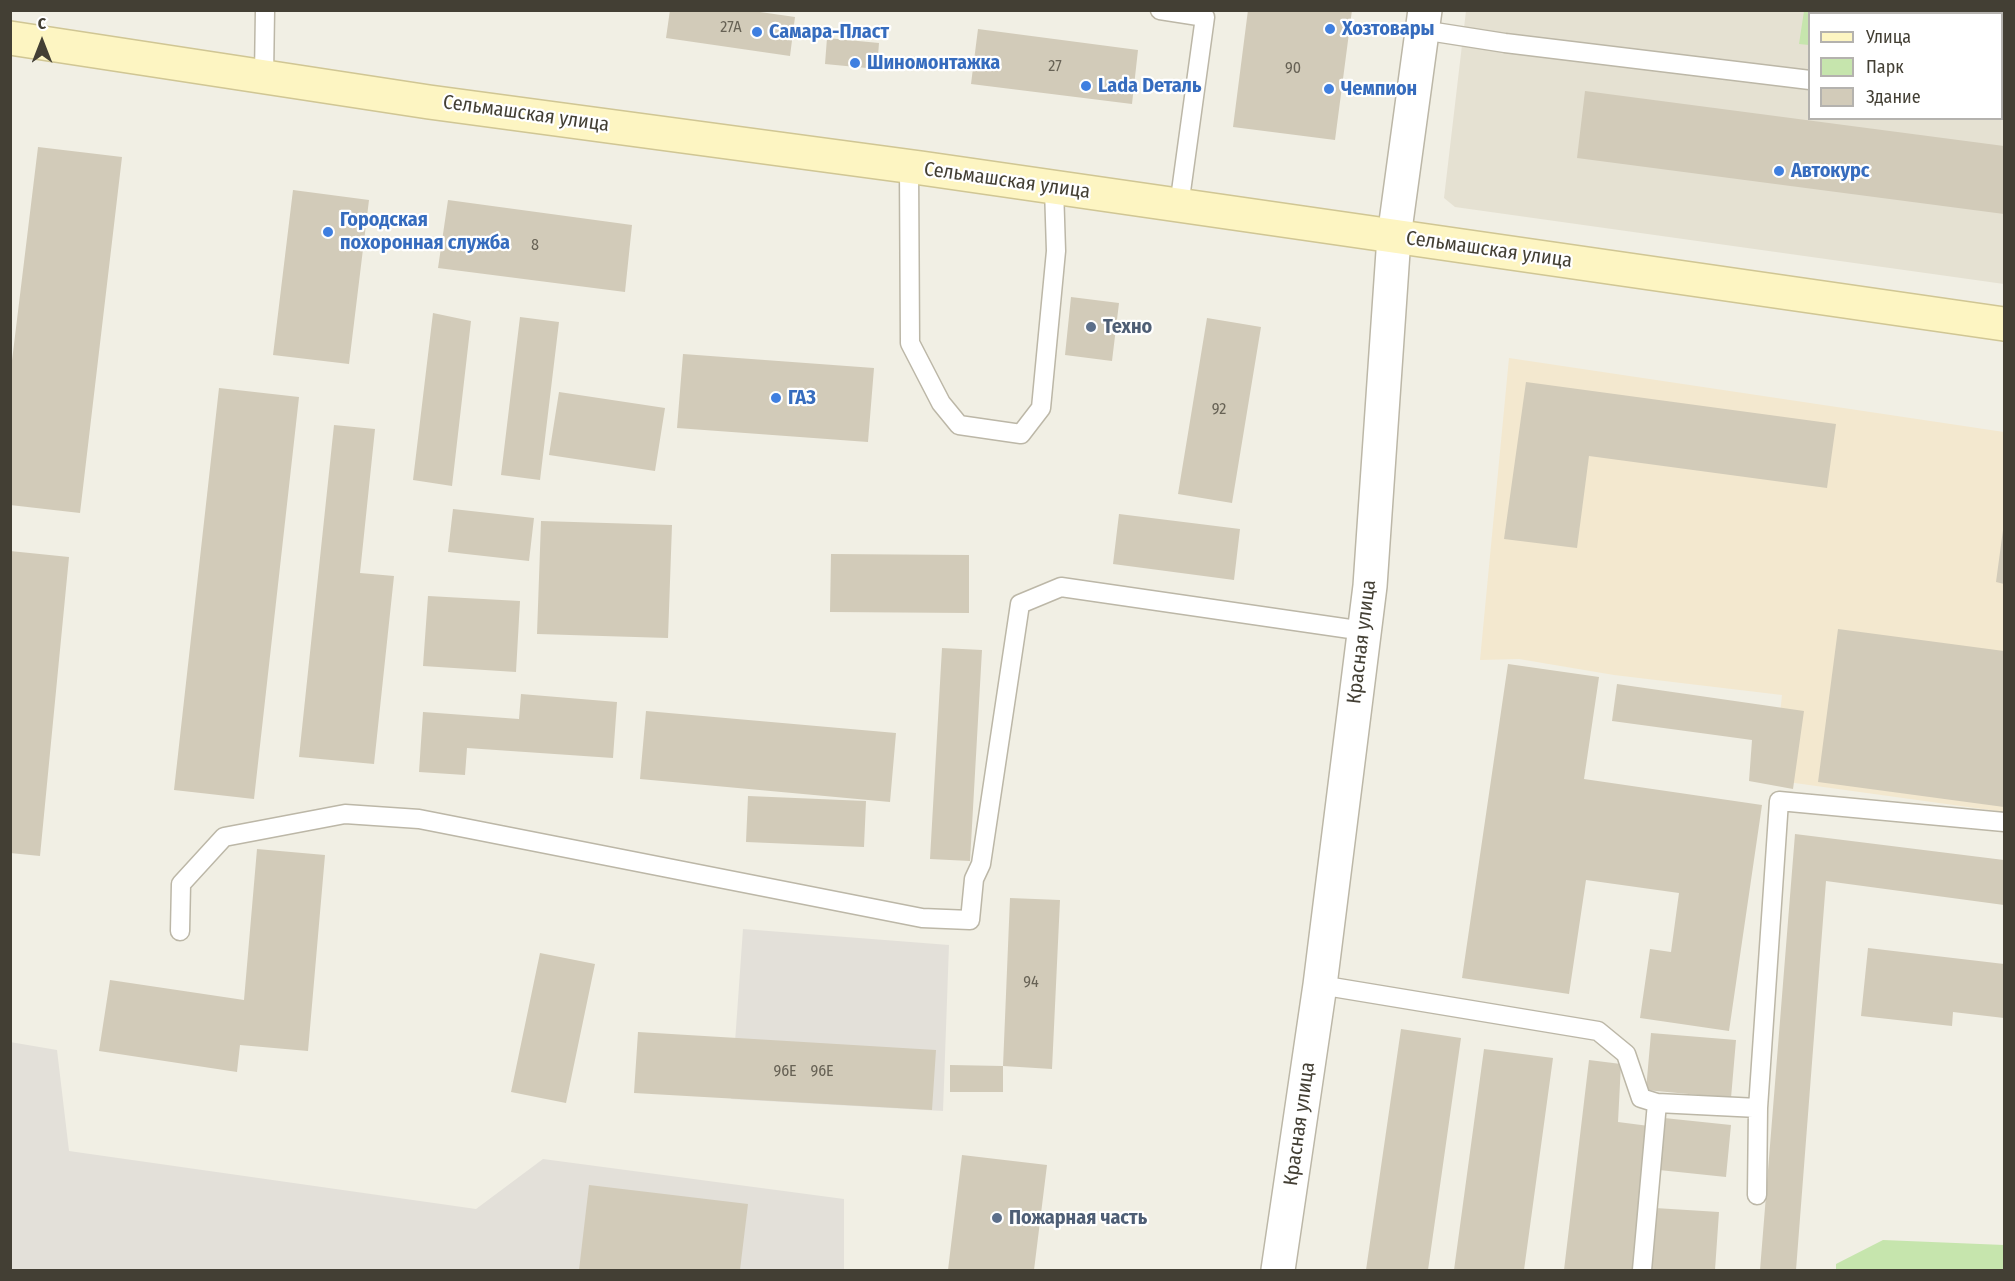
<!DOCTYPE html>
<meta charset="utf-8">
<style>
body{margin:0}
#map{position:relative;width:2015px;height:1281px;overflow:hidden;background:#f1efe4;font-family:"Fira Sans Condensed",sans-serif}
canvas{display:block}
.frame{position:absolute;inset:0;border:12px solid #433f34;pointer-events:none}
.legend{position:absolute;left:1808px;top:12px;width:195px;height:108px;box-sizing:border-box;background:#fff;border:2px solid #b4b2ae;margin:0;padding:8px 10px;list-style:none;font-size:18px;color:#433f34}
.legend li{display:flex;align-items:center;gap:12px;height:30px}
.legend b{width:30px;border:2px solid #b4b2ae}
.north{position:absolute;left:12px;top:12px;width:60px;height:60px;-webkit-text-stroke:4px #fff;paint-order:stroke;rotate:0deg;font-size:16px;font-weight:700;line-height:24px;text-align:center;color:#433f34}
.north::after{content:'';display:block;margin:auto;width:21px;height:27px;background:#433f34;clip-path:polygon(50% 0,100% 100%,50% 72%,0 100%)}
</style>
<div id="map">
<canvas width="2015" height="1281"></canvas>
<div class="frame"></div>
<ul class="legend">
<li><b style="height:8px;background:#fdf5c2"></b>Улица</li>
<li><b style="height:16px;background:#c6e5ad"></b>Парк</li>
<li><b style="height:16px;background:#d2cbb9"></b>Здание</li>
</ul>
<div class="north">С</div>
</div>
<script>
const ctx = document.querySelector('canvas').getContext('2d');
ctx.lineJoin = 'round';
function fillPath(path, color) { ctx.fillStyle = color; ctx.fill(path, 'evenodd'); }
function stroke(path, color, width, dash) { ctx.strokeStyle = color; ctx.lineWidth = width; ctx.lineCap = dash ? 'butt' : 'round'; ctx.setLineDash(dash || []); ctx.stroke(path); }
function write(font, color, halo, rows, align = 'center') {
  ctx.font = font + ' "Fira Sans Condensed",sans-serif'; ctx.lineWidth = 4.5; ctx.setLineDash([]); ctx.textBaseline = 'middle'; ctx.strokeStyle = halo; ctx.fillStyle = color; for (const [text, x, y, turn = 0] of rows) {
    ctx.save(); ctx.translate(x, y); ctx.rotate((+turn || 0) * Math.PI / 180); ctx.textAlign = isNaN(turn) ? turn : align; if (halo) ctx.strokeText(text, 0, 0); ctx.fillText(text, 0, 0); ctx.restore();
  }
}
fillPath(new Path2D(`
 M 1466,11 L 2004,11 L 2004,284 L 1455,207 L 1444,198 ZM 1810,14 L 2002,14 L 2002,118 L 1810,118 Z`), '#e5e1d2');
fillPath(new Path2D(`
 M 1509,358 L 2004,432 L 2004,812 L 1773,780 L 1782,695 L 1614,675 L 1519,659 L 1480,660 Z`), '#f3e8cf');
fillPath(new Path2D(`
 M 743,929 L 949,945 L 943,1111 L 731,1099 Z
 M 10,1042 L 57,1050 L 69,1151 L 476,1209 L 543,1159 L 844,1199 L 844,1270 L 11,1270 Z`), '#e3e0d9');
fillPath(new Path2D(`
 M 1804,11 L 1913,10 L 1915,11 L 1915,14 L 1810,14 L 1809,45 L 1799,44 Z
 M 1883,1240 L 2004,1245 L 2004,1270 L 1836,1270 L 1836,1264 Z`), '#c6e5ad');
fillPath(new Path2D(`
 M 670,10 L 746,10 L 795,17 L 790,56 L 666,38 Z
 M 1248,10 L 1352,10 L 1335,140 L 1233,127 Z
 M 978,29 L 1138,50 L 1132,104 L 971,84 Z
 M 827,38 L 879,43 L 877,69 L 825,64 Z
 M 1585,91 L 2004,146 L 2004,214 L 1577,158 Z
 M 38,147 L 122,157 L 80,513 L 10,505 L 10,377 Z
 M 293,190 L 369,200 L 349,364 L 273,355 Z
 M 448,200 L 632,225 L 625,292 L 438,268 Z
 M 1071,297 L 1119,303 L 1112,361 L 1065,355 Z
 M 433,313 L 471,321 L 452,486 L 413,480 Z
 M 520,317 L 559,322 L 540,480 L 501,475 Z
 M 1207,318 L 1261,327 L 1232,503 L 1178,494 Z
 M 683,354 L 874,368 L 868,442 L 677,428 Z
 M 1526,382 L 1836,424 L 1827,488 L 1589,456 L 1577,548 L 1504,539 Z
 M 219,388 L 299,397 L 254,799 L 174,790 Z
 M 559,392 L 665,408 L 655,471 L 549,455 Z
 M 334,425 L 375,429 L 360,573 L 394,576 L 374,764 L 299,757 Z
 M 453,509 L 534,518 L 529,561 L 448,552 Z
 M 1119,514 L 1240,529 L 1234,580 L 1113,564 Z
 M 541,521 L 672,525 L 668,638 L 537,634 Z
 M 2003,530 L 2004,531 L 2004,584 L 1996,582 Z
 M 10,551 L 69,557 L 40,856 L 10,853 Z
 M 831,554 L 969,555 L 969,613 L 830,612 Z
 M 428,596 L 520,601 L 516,672 L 423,666 Z
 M 1838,629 L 2004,651 L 2004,807 L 1818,782 Z
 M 942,648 L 982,650 L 970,861 L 930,859 Z
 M 1508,664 L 1599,677 L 1584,779 L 1762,805 L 1729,1031 L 1640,1018 L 1650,949 L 1671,952 L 1679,893 L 1586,880 L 1569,994 L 1462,978 Z
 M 1617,684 L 1804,711 L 1793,789 L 1749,781 L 1752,740 L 1612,721 Z
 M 521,694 L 617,702 L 613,758 L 467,748 L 465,775 L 419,772 L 423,712 L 519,719 Z
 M 646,711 L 896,733 L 890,802 L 640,779 Z
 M 748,796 L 866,801 L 864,847 L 746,842 Z
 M 1795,834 L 2004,860 L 2004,905 L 1826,881 L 1796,1270 L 1760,1270 Z
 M 257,849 L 325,855 L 308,1051 L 240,1045 L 237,1072 L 99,1051 L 110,980 L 244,1000 Z
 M 1010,898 L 1060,900 L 1052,1069 L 1003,1066 Z
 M 1868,948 L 2004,964 L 2004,1018 L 1953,1012 L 1952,1026 L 1861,1016 Z
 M 540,953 L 595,964 L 566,1103 L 511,1092 Z
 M 1401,1029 L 1461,1038 L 1428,1270 L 1366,1270 Z
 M 638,1032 L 936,1050 L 932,1110 L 634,1093 Z
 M 1651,1033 L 1736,1040 L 1731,1098 L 1646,1090 Z
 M 1484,1049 L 1553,1058 L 1524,1270 L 1454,1270 Z
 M 1589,1060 L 1621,1064 L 1618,1122 L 1649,1126 L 1632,1270 L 1564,1270 Z
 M 950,1065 L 1003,1066 L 1003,1092 L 950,1092 Z
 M 1664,1118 L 1731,1125 L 1726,1177 L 1659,1170 Z
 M 962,1155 L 1047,1165 L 1034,1270 L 948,1270 Z
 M 589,1185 L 748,1204 L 740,1270 L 579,1270 Z
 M 1655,1208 L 1719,1212 L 1715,1270 L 1651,1270 Z`), '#d2cbb9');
const service = new Path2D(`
 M 1160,10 L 1205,17 L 1179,206
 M 1422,30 L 1505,43 L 1810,80
 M 264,76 L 265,10
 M 2002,103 L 2004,103
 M 909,168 L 910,343 L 941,403 L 959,425 L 1021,434 L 1041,408 L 1056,251 L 1054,188
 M 180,931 L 181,884 L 224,837 L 345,814 L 419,819 L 922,918 L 970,920 L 974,879 L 981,864 L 1020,604 L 1061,587 L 1364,631
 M 1320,985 L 1598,1031 L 1626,1054 L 1641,1098 L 1657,1103 L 1642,1270
 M 1657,1103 L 1758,1108 L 1757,1195
 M 1758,1108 L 1779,801 L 2004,822`);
const minor = new Path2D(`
 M 1278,1270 L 1320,985 L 1370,586 L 1394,237`);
const tertiary = new Path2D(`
 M 1394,237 L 1425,10`);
const secondary = new Path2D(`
 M 10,38 L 429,102 L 921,168 L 2004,324`);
stroke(service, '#bcb7a7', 21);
stroke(minor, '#bcb7a7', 36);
stroke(tertiary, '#bcb7a7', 36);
stroke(secondary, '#d0c694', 36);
stroke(service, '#fff', 18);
stroke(minor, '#fff', 33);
stroke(tertiary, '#fff', 33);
stroke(secondary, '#fdf5c2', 33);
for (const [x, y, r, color] of [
 [1330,29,6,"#3f7fe0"],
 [757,32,6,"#3f7fe0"],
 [855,63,6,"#3f7fe0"],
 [1086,86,6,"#3f7fe0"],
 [1329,89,6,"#3f7fe0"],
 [1779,171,6,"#3f7fe0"],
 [328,232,6,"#3f7fe0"],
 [1091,327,6,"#5c6f8a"],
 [776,398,6,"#3f7fe0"],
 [997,1218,6,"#5c6f8a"]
]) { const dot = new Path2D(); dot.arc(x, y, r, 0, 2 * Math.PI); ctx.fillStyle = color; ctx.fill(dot); stroke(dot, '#fff', 2); }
write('16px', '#676255', null, [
 ["27А",731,28],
 ["27",1055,67],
 ["90",1293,69],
 ["8",535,246],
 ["92",1219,410],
 ["94",1031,983],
 ["96Е",785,1072],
 ["96Е",822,1072]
]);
write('bold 20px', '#366cbe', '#fff', [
 ["Хозтовары",1342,29],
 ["Самара-Пласт",769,32],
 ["Шиномонтажка",867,63],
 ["Lada Dеталь",1098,86],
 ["Чемпион",1341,89],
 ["Автокурс",1791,171],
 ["Городская",340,220],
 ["похоронная служба",340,243],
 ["ГАЗ",788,398]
], 'left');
write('20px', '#433f34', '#fff', [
 ["Сельмашская улица",526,114,8],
 ["Сельмашская улица",1007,181,8],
 ["Сельмашская улица",1489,250,8],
 ["Красная улица",1362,642,-83],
 ["Красная улица",1300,1124,-82]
]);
write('bold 20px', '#4e5e75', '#fff', [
 ["Техно",1103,327],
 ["Пожарная часть",1009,1218]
], 'left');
</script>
